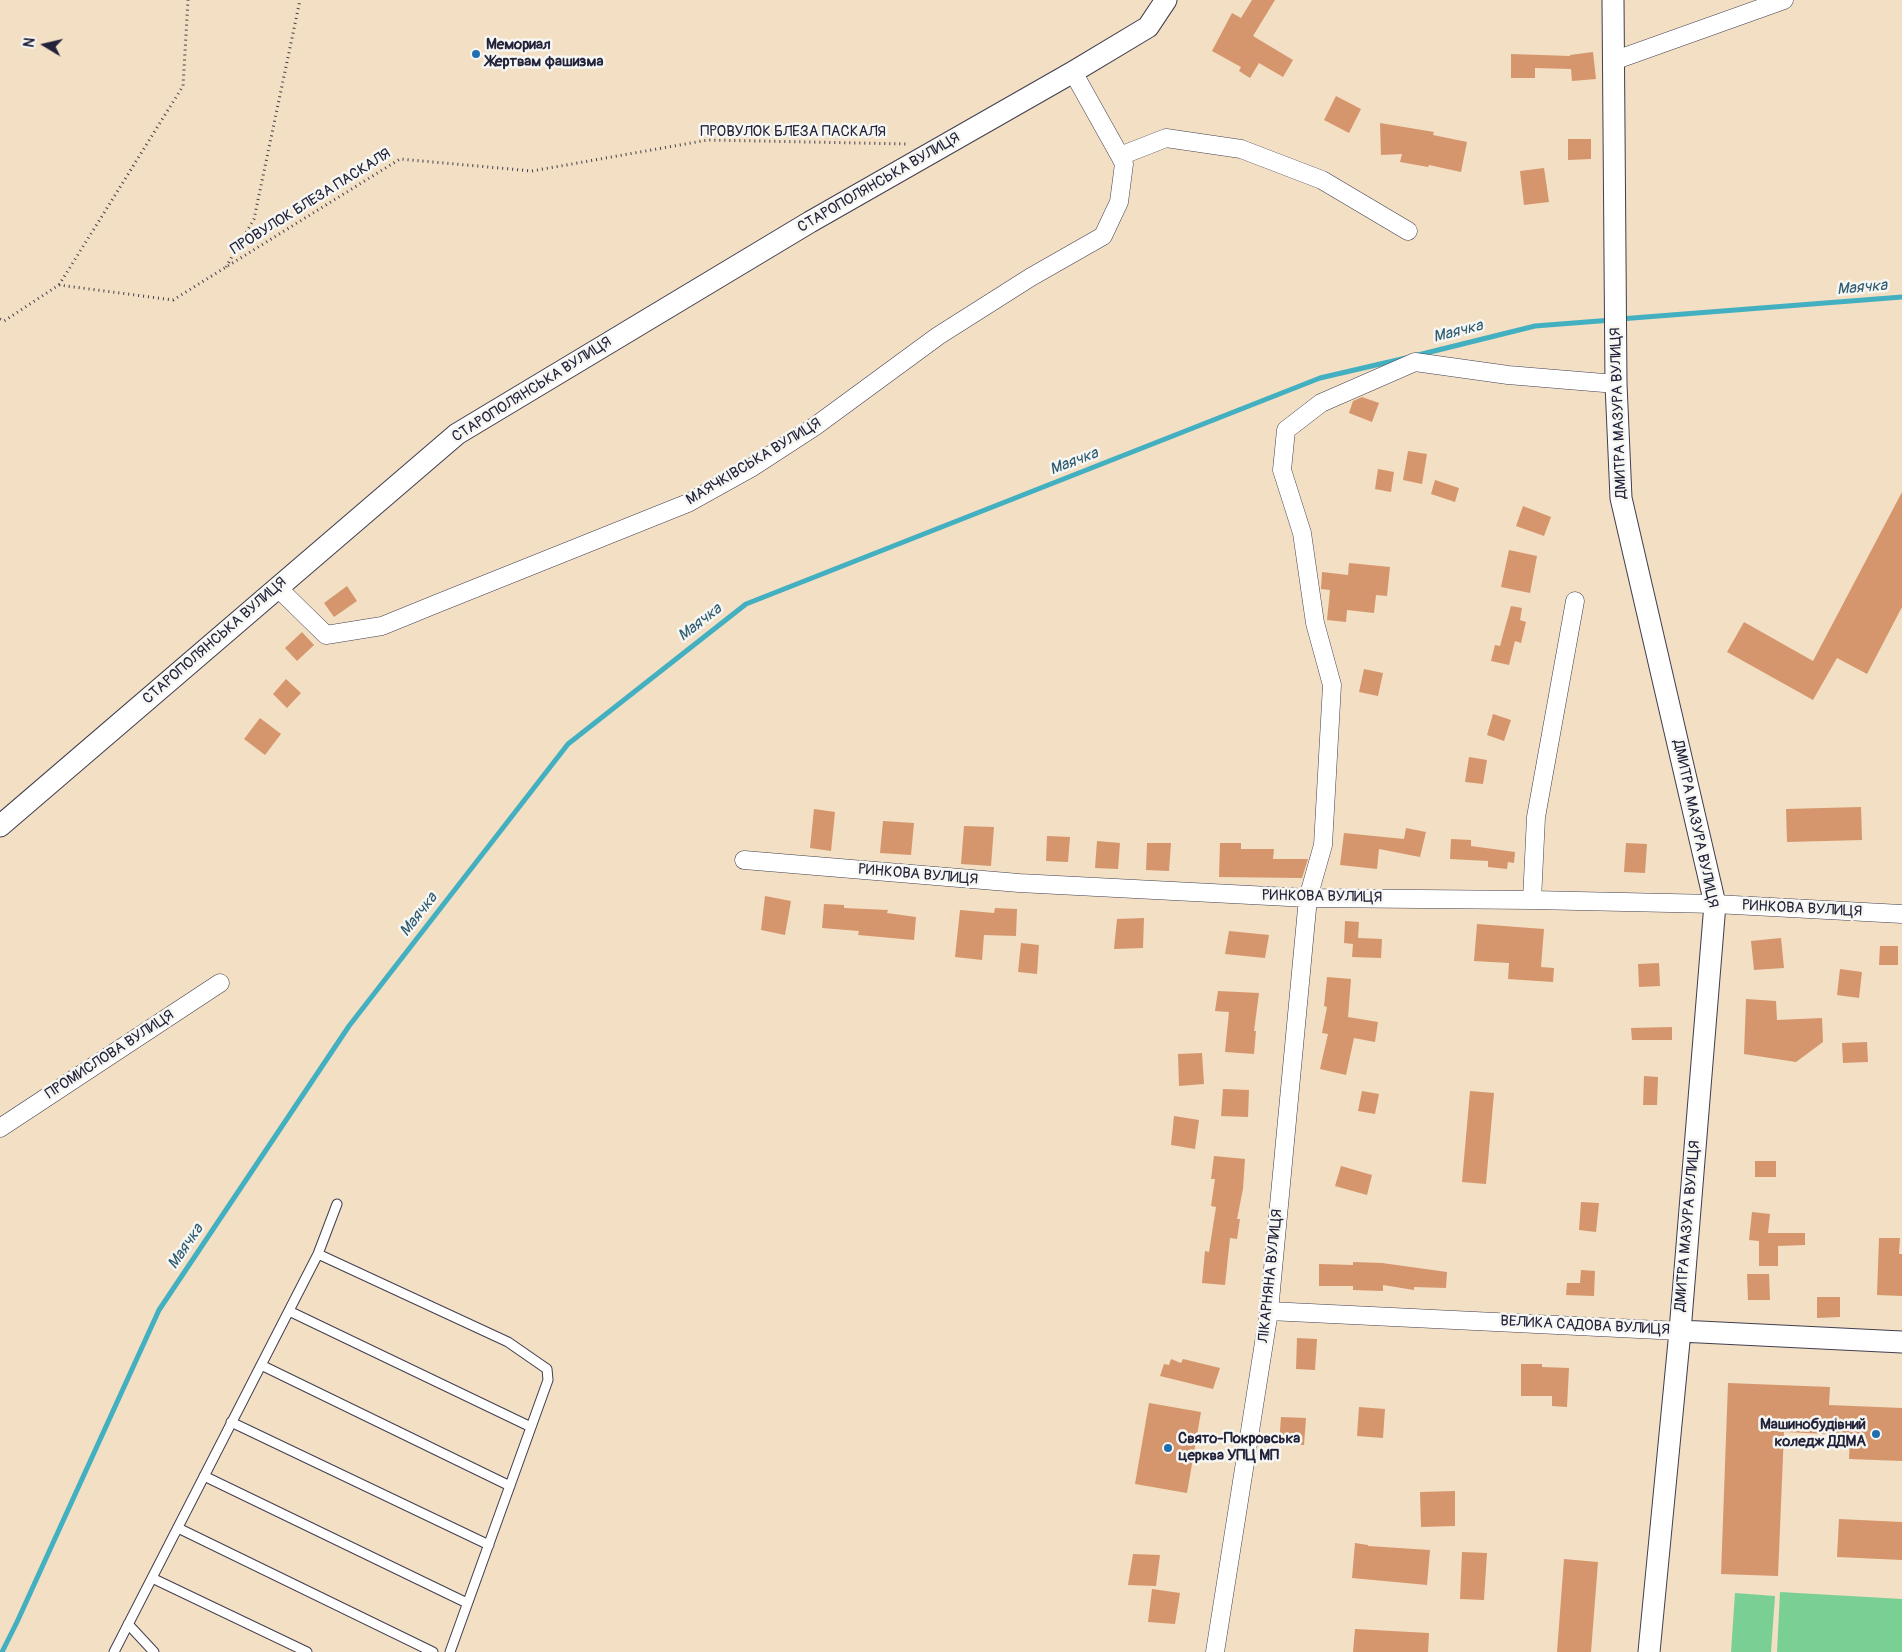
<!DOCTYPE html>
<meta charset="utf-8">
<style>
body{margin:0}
#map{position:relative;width:1902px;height:1652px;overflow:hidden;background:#f3dfc3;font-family:Pangolin,sans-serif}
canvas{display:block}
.north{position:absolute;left:20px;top:20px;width:50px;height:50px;-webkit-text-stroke:4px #f6f6f2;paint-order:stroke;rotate:279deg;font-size:14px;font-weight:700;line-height:20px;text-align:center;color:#22223b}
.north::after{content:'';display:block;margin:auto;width:18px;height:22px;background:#22223b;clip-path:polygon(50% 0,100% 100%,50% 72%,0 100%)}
</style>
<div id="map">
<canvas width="1902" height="1652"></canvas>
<div class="north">N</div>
</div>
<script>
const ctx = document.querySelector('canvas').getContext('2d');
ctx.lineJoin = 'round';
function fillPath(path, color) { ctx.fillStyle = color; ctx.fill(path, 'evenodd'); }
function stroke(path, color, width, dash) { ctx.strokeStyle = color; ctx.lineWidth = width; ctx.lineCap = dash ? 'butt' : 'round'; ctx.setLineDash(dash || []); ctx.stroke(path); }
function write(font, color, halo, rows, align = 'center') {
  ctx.font = font + ' Pangolin,sans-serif'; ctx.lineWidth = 5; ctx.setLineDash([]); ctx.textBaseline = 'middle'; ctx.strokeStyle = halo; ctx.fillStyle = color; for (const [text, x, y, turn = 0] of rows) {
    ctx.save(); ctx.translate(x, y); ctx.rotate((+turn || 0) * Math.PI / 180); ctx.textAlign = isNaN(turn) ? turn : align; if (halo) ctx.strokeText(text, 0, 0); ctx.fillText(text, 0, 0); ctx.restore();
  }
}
fillPath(new Path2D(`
 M 1780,1592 L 1902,1599 L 1902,1652 L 1777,1652 Z
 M 1735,1593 L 1775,1596 L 1771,1652 L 1731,1652 Z`), '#7ad094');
stroke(new Path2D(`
 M 1620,319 L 1902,297
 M 1414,356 L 1535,326 L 1612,320
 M 2,1652 L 17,1622 L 159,1310 L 349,1026 L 568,744 L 746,604 L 1320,378 L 1406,358`), '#43b0c1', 5);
fillPath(new Path2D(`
 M 1252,0 L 1275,0 L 1253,36 L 1293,60 L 1283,77 L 1259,63 L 1250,78 L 1239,71 L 1241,67 L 1212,51 L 1232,13 L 1241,18 Z
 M 1593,52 L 1596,79 L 1572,81 L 1571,69 L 1535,68 L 1535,78 L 1511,78 L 1511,54 L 1570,56 L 1570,55 Z
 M 1336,96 L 1361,109 L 1349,133 L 1324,120 Z
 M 1380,123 L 1434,132 L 1433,135 L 1467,142 L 1461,172 L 1429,165 L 1428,167 L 1400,162 L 1402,154 L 1381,155 Z
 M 1568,139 L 1591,139 L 1591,159 L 1568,160 Z
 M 1544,168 L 1549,202 L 1524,205 L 1520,171 Z
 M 1362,397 L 1379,403 L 1372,422 L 1349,413 L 1353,401 Z
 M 1408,451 L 1427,454 L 1422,484 L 1403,480 Z
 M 1378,469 L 1394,472 L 1391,492 L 1375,489 Z
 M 1435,480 L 1459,488 L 1455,502 L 1431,494 Z
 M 1902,492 L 1902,607 L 1867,674 L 1837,658 L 1813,700 L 1727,652 L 1744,622 L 1813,661 Z
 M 1523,506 L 1551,517 L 1544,536 L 1516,526 Z
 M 1509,550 L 1537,556 L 1530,593 L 1501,587 Z
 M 1349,563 L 1390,567 L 1387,596 L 1376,595 L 1374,613 L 1347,610 L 1346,622 L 1327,620 L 1330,590 L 1321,589 L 1322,572 L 1348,575 Z
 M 347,586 L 357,601 L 334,617 L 324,603 Z
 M 1511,606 L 1522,608 L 1520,620 L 1526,622 L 1521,643 L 1515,641 L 1509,665 L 1491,661 L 1495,645 L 1500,646 Z
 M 302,632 L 314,645 L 297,661 L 285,648 Z
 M 1364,669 L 1383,673 L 1378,696 L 1359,692 Z
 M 286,679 L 301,693 L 287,708 L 273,694 Z
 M 1493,714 L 1511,720 L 1504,741 L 1487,735 Z
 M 260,718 L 281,734 L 265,755 L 244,739 Z
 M 1469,757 L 1487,760 L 1483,784 L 1465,782 Z
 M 1861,807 L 1862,840 L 1787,842 L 1786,809 Z
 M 814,809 L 835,812 L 831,851 L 810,848 Z
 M 883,821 L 914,823 L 911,855 L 880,853 Z
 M 964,826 L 994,827 L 991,866 L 961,864 Z
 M 1406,828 L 1426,832 L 1420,857 L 1379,849 L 1377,869 L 1340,865 L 1344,833 L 1404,839 Z
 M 1047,836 L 1070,837 L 1068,862 L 1046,861 Z
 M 1451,839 L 1471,840 L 1471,846 L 1515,852 L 1514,863 L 1508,862 L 1507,869 L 1488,867 L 1488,861 L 1450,859 Z
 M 1097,841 L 1120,843 L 1118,869 L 1095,868 Z
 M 1147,843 L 1171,843 L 1169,871 L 1146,870 Z
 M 1220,843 L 1241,843 L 1241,849 L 1274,849 L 1273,859 L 1308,859 L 1302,878 L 1219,877 Z
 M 1626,843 L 1647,844 L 1645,873 L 1624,872 Z
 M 765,896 L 791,901 L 785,935 L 761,930 Z
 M 824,904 L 844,905 L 844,908 L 888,910 L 887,913 L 916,917 L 914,940 L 858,935 L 859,931 L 822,928 Z
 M 995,908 L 1017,909 L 1016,936 L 984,935 L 982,960 L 955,957 L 960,910 L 994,913 Z
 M 1144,918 L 1143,948 L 1114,949 L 1117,919 Z
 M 1345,921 L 1359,922 L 1358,938 L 1382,939 L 1381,958 L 1352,957 L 1353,944 L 1344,943 Z
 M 1477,924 L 1544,929 L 1541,967 L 1554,968 L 1553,982 L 1508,979 L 1509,963 L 1474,961 Z
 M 1229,931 L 1269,935 L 1265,958 L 1225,954 Z
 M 1781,938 L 1784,968 L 1754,970 L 1751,941 Z
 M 1021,943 L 1039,945 L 1037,974 L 1018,972 Z
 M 1880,946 L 1898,946 L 1898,965 L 1879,965 Z
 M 1659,963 L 1660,986 L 1639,987 L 1638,964 Z
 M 1840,969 L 1862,972 L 1859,998 L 1837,995 Z
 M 1327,977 L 1351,979 L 1348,1017 L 1378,1022 L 1375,1042 L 1354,1038 L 1346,1075 L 1320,1069 L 1328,1034 L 1322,1033 L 1327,1007 L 1324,1006 Z
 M 1218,991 L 1259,993 L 1254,1031 L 1256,1031 L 1254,1054 L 1225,1052 L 1229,1012 L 1215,1011 Z
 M 1746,999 L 1776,1001 L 1777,1020 L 1822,1018 L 1823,1042 L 1796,1062 L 1744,1054 Z
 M 1672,1027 L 1672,1040 L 1632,1040 L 1631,1028 Z
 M 1867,1042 L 1868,1062 L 1843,1063 L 1842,1043 Z
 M 1202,1053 L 1204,1084 L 1179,1086 L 1178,1054 Z
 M 1644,1076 L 1658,1077 L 1657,1105 L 1643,1105 Z
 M 1223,1089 L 1249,1090 L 1248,1117 L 1221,1116 Z
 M 1362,1091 L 1379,1094 L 1375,1114 L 1358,1111 Z
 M 1470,1091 L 1494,1093 L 1486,1184 L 1462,1182 Z
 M 1174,1116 L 1199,1120 L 1195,1149 L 1171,1145 Z
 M 1214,1156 L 1245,1159 L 1243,1189 L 1237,1219 L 1240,1219 L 1237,1239 L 1230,1238 L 1225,1285 L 1202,1283 L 1205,1251 L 1209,1252 L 1216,1207 L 1211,1206 L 1215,1179 L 1211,1179 Z
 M 1755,1161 L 1776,1161 L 1776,1177 L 1755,1177 Z
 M 1341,1166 L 1372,1175 L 1367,1195 L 1335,1186 Z
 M 1581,1202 L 1599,1203 L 1596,1232 L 1579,1230 Z
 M 1752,1212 L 1770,1214 L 1768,1233 L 1805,1233 L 1805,1245 L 1778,1246 L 1778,1266 L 1759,1266 L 1759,1241 L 1749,1240 Z
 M 1879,1238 L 1900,1238 L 1899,1254 L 1902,1254 L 1902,1296 L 1877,1295 Z
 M 1353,1262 L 1382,1263 L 1447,1272 L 1446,1288 L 1414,1287 L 1414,1290 L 1383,1285 L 1383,1291 L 1353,1290 L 1353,1286 L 1319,1286 L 1319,1264 L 1353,1265 Z
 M 1581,1270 L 1595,1271 L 1594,1296 L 1566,1295 L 1567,1283 L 1580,1283 Z
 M 1747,1274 L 1769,1274 L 1770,1300 L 1748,1300 Z
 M 1817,1297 L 1840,1297 L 1840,1317 L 1817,1318 Z
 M 1297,1338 L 1317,1339 L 1315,1370 L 1296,1369 Z
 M 1171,1359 L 1181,1363 L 1183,1359 L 1220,1368 L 1213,1389 L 1160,1376 L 1164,1364 L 1169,1365 Z
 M 1521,1364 L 1542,1364 L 1542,1367 L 1569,1368 L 1567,1407 L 1552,1406 L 1552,1396 L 1521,1396 Z
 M 1728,1383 L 1830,1387 L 1829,1405 L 1902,1408 L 1902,1461 L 1849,1459 L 1850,1435 L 1784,1432 L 1778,1576 L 1721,1574 Z
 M 1149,1403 L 1201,1412 L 1187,1493 L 1135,1484 Z
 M 1359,1407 L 1385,1409 L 1383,1438 L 1357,1436 Z
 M 1281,1417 L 1306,1418 L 1304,1445 L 1279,1444 Z
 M 1455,1491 L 1455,1526 L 1421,1527 L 1420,1492 Z
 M 1839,1519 L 1902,1522 L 1902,1560 L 1837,1557 Z
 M 1355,1543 L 1368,1545 L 1368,1546 L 1430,1550 L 1427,1585 L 1352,1578 Z
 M 1462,1552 L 1487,1553 L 1484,1600 L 1460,1599 Z
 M 1133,1554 L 1160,1555 L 1156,1586 L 1128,1585 Z
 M 1564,1559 L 1598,1562 L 1591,1652 L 1557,1652 Z
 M 1152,1589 L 1180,1593 L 1175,1624 L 1148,1622 Z
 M 1355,1629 L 1429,1633 L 1428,1652 L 1353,1652 Z`), '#d5966d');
const service = new Path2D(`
 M 318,1254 L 508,1342 L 547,1369 L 548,1380 L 450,1652
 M 289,1311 L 531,1427
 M 261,1365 L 510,1486
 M 231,1422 L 489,1545
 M 204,1476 L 467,1603
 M 178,1528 L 433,1652
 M 152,1578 L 307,1652
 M 128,1624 L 154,1652
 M 114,1652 L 318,1254 L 337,1204`);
const minor = new Path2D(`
 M 1613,61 L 1784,0
 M 1073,72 L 1120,156 L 1166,138 L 1241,149 L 1322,180 L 1408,231
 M 278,588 L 326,635 L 382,626 L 436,604 L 688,503 L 751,468 L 814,427 L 938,336 L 1031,277 L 1103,236 L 1119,202 L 1124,164 L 1120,156
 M 744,860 L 1019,883 L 1308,898 L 1532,900 L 1715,904 L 1902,914
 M 1532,900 L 1536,817 L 1575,601
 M 0,1128 L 220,983
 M 1269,1311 L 1680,1331
 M 1215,1652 L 1269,1311 L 1308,898 L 1323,845 L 1332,685 L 1315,623 L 1302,533 L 1282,470 L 1286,430 L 1321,403 L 1415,362 L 1508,375 L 1616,384`);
const tertiary = new Path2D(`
 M 1613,0 L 1616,384 L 1621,498 L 1715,904 L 1680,1331 L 1649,1652
 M 0,826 L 457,434 L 810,222 L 1073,72 L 1148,27 L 1166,0
 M 1680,1331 L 1902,1342`);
stroke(service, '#413e4f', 11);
stroke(minor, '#413e4f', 19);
stroke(tertiary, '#413e4f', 23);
stroke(new Path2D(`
 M 226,267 L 254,219 L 300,0
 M 59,285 L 183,86 L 188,0
 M 0,319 L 4,321 L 59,285 L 173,300 L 400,159 L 532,171 L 708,140 L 909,144`), '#413e4f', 3, [1, 4]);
stroke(service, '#fff', 9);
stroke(minor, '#fff', 18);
stroke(tertiary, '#fff', 21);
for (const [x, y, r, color] of [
 [476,54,5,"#1f6fb2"],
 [1876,1434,5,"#1f6fb2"],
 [1168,1448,5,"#1f6fb2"]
]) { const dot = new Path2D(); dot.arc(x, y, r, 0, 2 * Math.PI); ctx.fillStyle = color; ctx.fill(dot); stroke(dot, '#f6f6f2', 2); }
write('bold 15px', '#22223b', '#f6f6f2', [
 ["Мемориал",486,45],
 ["Жертвам фашизма",486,62],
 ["Машинобудівний",1866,1425,"right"],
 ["коледж ДДМА",1866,1442,"right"],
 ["Свято-Покровська",1178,1439],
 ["церква УПЦ МП",1178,1456]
], 'left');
write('15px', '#22223b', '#f6f6f2', [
 ["ПРОВУЛОК БЛЕЗА ПАСКАЛЯ",793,132],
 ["СТАРОПОЛЯНСЬКА ВУЛИЦЯ",879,183,-30],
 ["ПРОВУЛОК БЛЕЗА ПАСКАЛЯ",311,202,-32],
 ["СТАРОПОЛЯНСЬКА ВУЛИЦЯ",532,390,-32],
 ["ДМИТРА МАЗУРА ВУЛИЦЯ",1619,413,-92],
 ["МАЯЧКІВСЬКА ВУЛИЦЯ",754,462,-31],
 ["СТАРОПОЛЯНСЬКА ВУЛИЦЯ",215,641,-41],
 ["ДМИТРА МАЗУРА ВУЛИЦЯ",1695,824,78],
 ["РИНКОВА ВУЛИЦЯ",918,875,5],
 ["РИНКОВА ВУЛИЦЯ",1322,897,1],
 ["РИНКОВА ВУЛИЦЯ",1802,909,3],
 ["ПРОМИСЛОВА ВУЛИЦЯ",110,1055,-33],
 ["ДМИТРА МАЗУРА ВУЛИЦЯ",1688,1226,-85],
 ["ЛІКАРНЯНА ВУЛИЦЯ",1271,1276,-84],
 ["ВЕЛИКА САДОВА ВУЛИЦЯ",1585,1326,3]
]);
write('italic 16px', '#2f5b71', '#f6f6f2', [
 ["Маячка",1862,288,-5],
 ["Маячка",1458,332,-14],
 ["Маячка",1074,462,-21],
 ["Маячка",700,623,-38],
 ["Маячка",419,915,-52],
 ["Маячка",186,1247,-56]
]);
</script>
